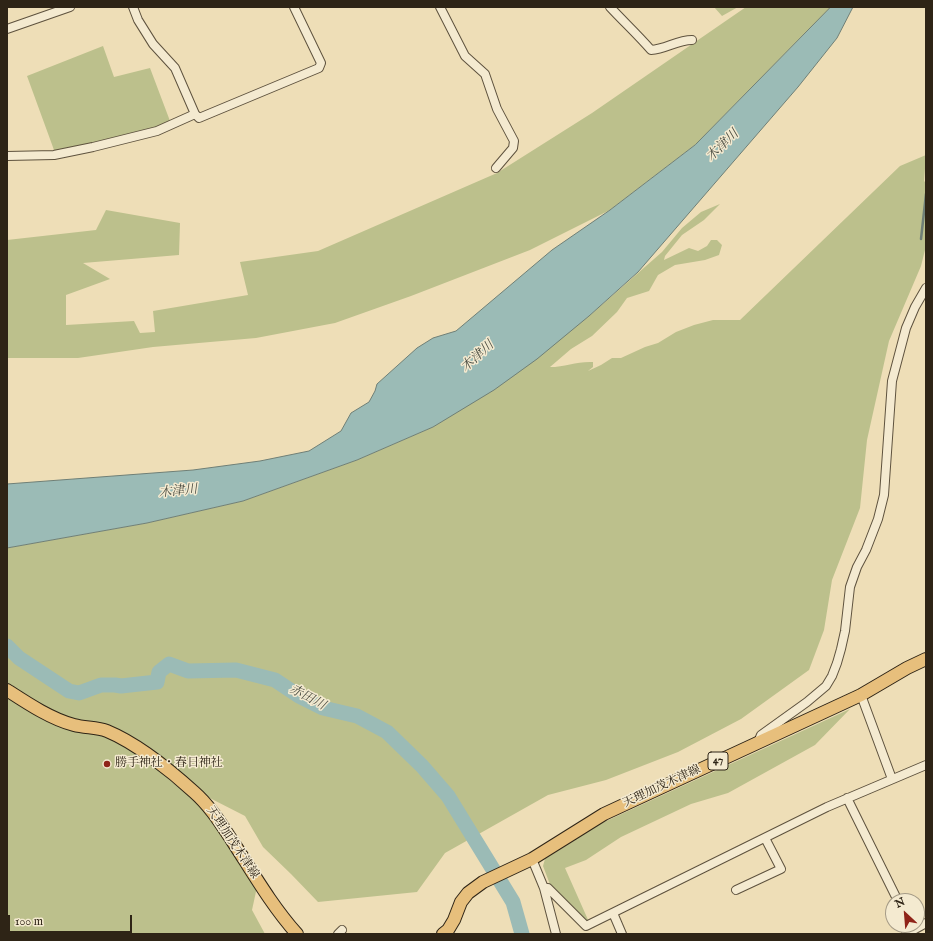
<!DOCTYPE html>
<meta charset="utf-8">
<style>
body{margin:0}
#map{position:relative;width:933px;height:941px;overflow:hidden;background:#eedeb7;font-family:"IM FELL English",serif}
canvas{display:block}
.frame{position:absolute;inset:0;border:8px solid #2e2416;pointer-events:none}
.north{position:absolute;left:885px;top:893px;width:40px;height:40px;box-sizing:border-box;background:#f4ead0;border:1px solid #a59b86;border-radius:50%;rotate:334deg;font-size:11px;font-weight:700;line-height:16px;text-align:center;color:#2e2416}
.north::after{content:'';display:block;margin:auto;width:14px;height:18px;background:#8f2418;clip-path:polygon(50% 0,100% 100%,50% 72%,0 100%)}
.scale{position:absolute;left:8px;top:915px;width:124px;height:18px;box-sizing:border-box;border:2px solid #2e2416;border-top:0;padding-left:5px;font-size:12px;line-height:14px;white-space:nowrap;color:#2e2416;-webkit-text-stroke:3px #f4ead0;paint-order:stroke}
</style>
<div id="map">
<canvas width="933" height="941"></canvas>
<div class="frame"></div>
<div class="north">N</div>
<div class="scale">100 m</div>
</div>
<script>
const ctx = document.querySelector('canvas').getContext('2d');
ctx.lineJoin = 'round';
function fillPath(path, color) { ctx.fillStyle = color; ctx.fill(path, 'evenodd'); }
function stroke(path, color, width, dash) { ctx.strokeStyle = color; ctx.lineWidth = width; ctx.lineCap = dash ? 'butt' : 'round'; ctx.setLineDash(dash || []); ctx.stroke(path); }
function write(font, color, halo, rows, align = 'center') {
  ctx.font = font + ' "IM FELL English","Noto Serif JP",serif'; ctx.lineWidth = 3; ctx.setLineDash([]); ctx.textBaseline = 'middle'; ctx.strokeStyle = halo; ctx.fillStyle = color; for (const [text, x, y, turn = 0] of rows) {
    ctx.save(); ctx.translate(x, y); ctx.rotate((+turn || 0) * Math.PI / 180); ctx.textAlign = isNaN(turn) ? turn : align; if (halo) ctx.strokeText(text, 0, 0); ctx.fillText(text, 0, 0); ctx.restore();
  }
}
fillPath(new Path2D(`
 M 714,7 L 738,7 L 722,16 Z
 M 746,7 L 831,7 L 695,145 L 610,210 L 530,250 L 411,296 L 335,323 L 256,338 L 153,347 L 78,358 L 7,358 L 7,240 L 96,230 L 106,210 L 180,223 L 179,255 L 83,263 L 110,279 L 66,295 L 66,325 L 134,321 L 140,333 L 155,332 L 153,311 L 248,295 L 240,262 L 318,251 L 497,173 L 592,113 Z
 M 103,46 L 114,77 L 150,68 L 170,121 L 156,128 L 66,150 L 54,150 L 27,76 Z
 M 926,155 L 924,182 L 926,180 L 926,246 L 921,266 L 889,341 L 867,440 L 860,508 L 832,580 L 824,630 L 809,670 L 741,719 L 678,752 L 606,780 L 548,795 L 445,853 L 417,892 L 318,902 L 291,874 L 263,847 L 245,816 L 198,792 L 163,761 L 59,716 L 7,687 L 7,548 L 147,523 L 243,501 L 357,460 L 433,427 L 589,316 L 662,252 L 682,228 L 701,212 L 720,204 L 704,220 L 682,235 L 665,256 L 664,260 L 689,248 L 698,251 L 707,246 L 711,240 L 717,240 L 722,245 L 719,255 L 705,260 L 675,265 L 658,275 L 649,291 L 627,298 L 617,312 L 592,336 L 571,349 L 550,367 C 565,367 578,361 593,362 L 593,367 L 588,371 L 601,365 L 612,358 L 621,358 L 645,347 L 658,343 L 676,332 L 694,325 L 713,320 L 740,320 L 900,166 Z
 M 7,696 L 95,733 L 114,738 L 156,765 L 172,782 L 205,809 L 257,887 L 252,910 L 265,934 L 7,934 Z
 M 850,709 L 815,745 L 728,793 L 691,804 L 621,837 L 586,860 L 565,868 L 589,922 L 585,921 L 551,887 L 543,866 L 545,859 L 602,823 Z`), '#bcc08c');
const water = new Path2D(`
 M 831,7 L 853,7 L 837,38 L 798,87 L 638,272 L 589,316 L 537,359 L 494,390 L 433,427 L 357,460 L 243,501 L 147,523 L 7,548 L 7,484 L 193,470 L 260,461 L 309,451 L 341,431 L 351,413 L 369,402 L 375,391 L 377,384 L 417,348 L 433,338 L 456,331 L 552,250 L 610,210 L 695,145 Z`);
fillPath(water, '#9bbbb6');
stroke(water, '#6f7f76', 1);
stroke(new Path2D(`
 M 921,239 L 926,194`), '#6f7f76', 2.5);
stroke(new Path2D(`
 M 7,646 L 19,658 L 69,691 L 79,693 L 101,685 L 115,685 L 121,686 L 157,682 L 159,672 L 169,664 L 188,671 L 236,670 L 275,680 L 299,696 L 323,708 L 357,716 L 387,732 L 422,766 L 448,796 L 513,902 L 522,934`), '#9bbbb6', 15);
const street = new Path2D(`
 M 133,7 L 138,20 L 153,44 L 175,68 L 195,114 L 199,118 L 319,68 L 321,63 L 294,7
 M 440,7 L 465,56 L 485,74 L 497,109 L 514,141 L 513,148 L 496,168
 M 610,7 C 624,22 638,35 651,50 C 666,49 677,40 692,40
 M 7,29 L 70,7
 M 7,156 L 54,155 L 93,147 L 157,131 L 195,114
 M 861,695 L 892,779
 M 758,742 L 761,735 L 807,702 L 826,686 L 832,676 L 837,663 L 841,649 L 845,631 L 850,587 L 857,567 L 866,550 L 878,519 L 884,495 L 892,381 L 906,328 L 915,307 L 926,288
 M 847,798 L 898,901
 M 532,859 L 544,888 L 556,934
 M 544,888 L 548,888 L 586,926 L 827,807 L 926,765
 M 736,890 L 781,869 L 765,838
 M 613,913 L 622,934
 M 338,934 L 342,930
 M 906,934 L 926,923`);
const primary = new Path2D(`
 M 7,690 C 27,703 51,719 74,725 C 85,728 97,727 107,731 C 136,743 171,771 194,792 C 210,806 221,824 233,842 C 253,873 272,906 297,934
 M 443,934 L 448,930 L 454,920 L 461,902 L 468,893 L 483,882 L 532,859 L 604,814 L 861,695 L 907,668 L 926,659`);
stroke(street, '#5e523e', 10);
stroke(primary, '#2e2416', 14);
stroke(street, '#f4ead0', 8);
stroke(primary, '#e7bf7c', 12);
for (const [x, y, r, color] of [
 [107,764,4,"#8f2418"]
]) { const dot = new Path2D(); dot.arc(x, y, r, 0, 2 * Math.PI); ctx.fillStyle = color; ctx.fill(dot); stroke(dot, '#f4ead0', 1.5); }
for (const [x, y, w] of [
 [718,761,20]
]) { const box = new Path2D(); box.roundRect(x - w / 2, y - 9, w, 18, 3); ctx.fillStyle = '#f4ead0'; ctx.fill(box); stroke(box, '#2e2416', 1); }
write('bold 11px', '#2e2416', null, [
 ["47",718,761]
]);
write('12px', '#2e2416', '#f4ead0', [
 ["勝手神社・春日神社",115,764]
], 'left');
write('12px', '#2e2416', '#f4ead0', [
 ["天理加茂木津線",662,787,-25],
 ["天理加茂木津線",232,843,56]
]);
write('italic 13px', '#4f5146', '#f4ead0', [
 ["木津川",723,146,-44],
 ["木津川",478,357,-42],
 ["木津川",178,492,-6],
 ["赤田川",307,698,28]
]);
</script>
